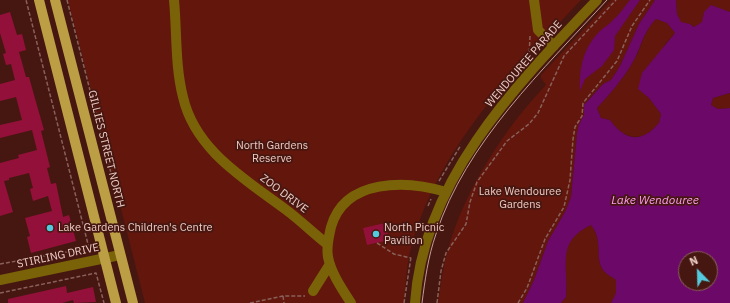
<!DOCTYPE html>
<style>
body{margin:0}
#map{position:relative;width:730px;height:303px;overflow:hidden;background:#461710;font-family:"IBM Plex Sans",sans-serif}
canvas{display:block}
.north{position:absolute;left:678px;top:251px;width:40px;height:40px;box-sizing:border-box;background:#461710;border:1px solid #885f59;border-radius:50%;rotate:337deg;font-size:11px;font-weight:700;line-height:16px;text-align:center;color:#ecccc6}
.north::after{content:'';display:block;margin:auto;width:14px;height:18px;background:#54cade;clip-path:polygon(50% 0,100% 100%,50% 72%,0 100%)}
</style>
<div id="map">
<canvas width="730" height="303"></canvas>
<div class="north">N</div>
</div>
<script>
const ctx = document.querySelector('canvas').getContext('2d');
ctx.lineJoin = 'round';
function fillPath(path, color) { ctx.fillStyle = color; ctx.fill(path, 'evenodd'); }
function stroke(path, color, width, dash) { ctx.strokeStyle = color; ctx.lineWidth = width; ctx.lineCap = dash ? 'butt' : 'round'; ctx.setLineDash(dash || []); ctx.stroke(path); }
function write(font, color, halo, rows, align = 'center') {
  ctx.font = font + ' "IBM Plex Sans",sans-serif'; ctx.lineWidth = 3.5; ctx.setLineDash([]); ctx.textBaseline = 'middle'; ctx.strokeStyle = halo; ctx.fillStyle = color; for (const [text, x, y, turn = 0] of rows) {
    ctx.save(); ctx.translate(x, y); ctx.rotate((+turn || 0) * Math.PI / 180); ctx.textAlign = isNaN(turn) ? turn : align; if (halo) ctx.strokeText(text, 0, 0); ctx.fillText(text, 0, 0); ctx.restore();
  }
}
fillPath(new Path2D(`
 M 68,0 L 581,0 C 512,73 435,151 410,252 C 406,268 406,286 404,303 L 145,303 Z
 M 611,0 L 655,0 L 639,24 L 620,66 L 611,80 L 603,84 L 587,101 L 584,107 L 584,115 L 579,124 L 577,133 L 571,197 L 565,212 L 548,241 L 534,280 L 523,303 L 438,303 C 441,284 443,265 449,246 C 465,190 506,126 546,85 L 541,78 L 541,75 Z
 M 676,0 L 730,0 L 730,12 L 711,6 L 703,22 L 695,27 L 690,24 L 681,23 L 677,14 Z
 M 656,19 L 667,23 L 675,33 L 665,44 L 649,98 L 661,114 L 659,123 C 655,127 650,133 644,135 C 630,141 618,131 610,120 L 601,118 L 597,108 C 610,94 623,79 633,62 C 643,46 642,34 656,19 Z
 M 730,93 L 730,108 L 718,109 L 711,105 L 713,98 Z
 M 591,225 C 604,243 594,257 603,270 C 606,274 612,277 616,280 L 616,293 L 611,303 L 561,303 L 566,297 C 569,264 553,243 591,225 Z`), '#62160c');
fillPath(new Path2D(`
 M 630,0 L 640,0 L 615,36 L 614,50 L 602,66 L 585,79 L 580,91 C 579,68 583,48 600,31 C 604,27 610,24 614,19 C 620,14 625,6 630,0 Z
 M 655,0 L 676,0 L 677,14 L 681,22 L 690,24 L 694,27 L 702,22 L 704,12 L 711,5 L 730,12 L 730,93 L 713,98 L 711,105 L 718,109 L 730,108 L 730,303 L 611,303 L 616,293 L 616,280 C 612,277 606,274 603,270 C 594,256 604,242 591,225 C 555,242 569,265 566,297 L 561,303 L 523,303 L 534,280 L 548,241 L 565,212 L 571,197 L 577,133 L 579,124 L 584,115 L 584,105 L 603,84 L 611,80 L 620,66 L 639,24 ZM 656,19 L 667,23 L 675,33 L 642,73 L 638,89 L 649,98 L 661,114 L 659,123 C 655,127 650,133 644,135 C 630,142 618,131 610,120 L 601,118 L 597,108 C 610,94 623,79 633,62 C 642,46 642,34 656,19 ZM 686,259 L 710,259 L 710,283 L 686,283 Z`), '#6c0867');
fillPath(new Path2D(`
 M 10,12 L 17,35 L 22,34 L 26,50 L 19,52 L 26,77 L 29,77 L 34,95 L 44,130 L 41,131 L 50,167 L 47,168 L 51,184 L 56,183 L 63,217 L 69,215 L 76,241 L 31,253 L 27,237 L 30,236 L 25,218 L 52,211 L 48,196 L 33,201 L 30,189 L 33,188 L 29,173 L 9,178 L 9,180 L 4,181 L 13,212 L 0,216 L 0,163 L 19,158 L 18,155 L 37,150 L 32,130 L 0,138 L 0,125 L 22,120 L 16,97 L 0,101 L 0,84 L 15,80 L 11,64 L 6,65 L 3,54 L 6,53 L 0,33 L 0,15 Z
 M 385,223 L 389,240 L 367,245 L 363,228 Z
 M 66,286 L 67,293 L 93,287 L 96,302 L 74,303 L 73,300 L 62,303 L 8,303 L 8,299 Z`), '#93103a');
stroke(new Path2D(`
 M 67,0 L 112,177
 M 529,58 L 530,36
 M 439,181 L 461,145
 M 428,206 L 431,199
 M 377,243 L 394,254 L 411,258
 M 0,264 L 89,248 L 26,0
 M 0,293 L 96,273 L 104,303
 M 283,296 L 284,303
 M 250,303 L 283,296 L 305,296
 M 404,303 L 411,257
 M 437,303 L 441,271 L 446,253 L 466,224 L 470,202 L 477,182 L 507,141 L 529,124 L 538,113 L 564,56 L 616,0
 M 518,303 L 527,288 L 545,239 L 564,207 L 570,180 L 573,139 L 575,127 L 582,116 L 583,103 L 617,61 L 632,26 L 650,0`), '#89615a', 1.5, [4, 2]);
stroke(new Path2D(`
 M 174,0 C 177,32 175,66 183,97 C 195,150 245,179 285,209 C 300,220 313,233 327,244
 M 534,0 L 538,30 L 554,46
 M 0,280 L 120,255
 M 313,291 L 330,264
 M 351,303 C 342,289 331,273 328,257 C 326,246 329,237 331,227 C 345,178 407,180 446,192
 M 415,303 C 423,180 516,85 597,0`), '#7a6209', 10);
stroke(new Path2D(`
 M 39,0 L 116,303
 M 55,0 L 133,303`), '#bc9e44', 10);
stroke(new Path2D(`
 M 422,303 C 425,280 428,257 436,234 C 466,142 543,70 607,0`), '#c29e98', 1);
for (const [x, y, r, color] of [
 [50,228,4,"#54cade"],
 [376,234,4,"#54cade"]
]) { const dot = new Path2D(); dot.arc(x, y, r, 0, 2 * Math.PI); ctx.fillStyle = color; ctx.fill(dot); stroke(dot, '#461710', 1.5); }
write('11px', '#ecccc6', '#461710', [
 ["WENDOUREE PARADE",524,64,-49],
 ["GILLIES STREET NORTH",106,149,76],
 ["ZOO DRIVE",284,194,37],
 ["STIRLING DRIVE",58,256,-12]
]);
write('11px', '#eccbc4', '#461710', [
 ["North Gardens",272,146],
 ["Reserve",272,159],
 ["Lake Wendouree",520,192],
 ["Gardens",520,205]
]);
write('11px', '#ecccc6', '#461710', [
 ["Lake Gardens Children's Centre",58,228],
 ["North Picnic",384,228],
 ["Pavilion",384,241]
], 'left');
write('italic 12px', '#fd9ef3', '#461710', [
 ["Lake Wendouree",655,201]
]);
</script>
